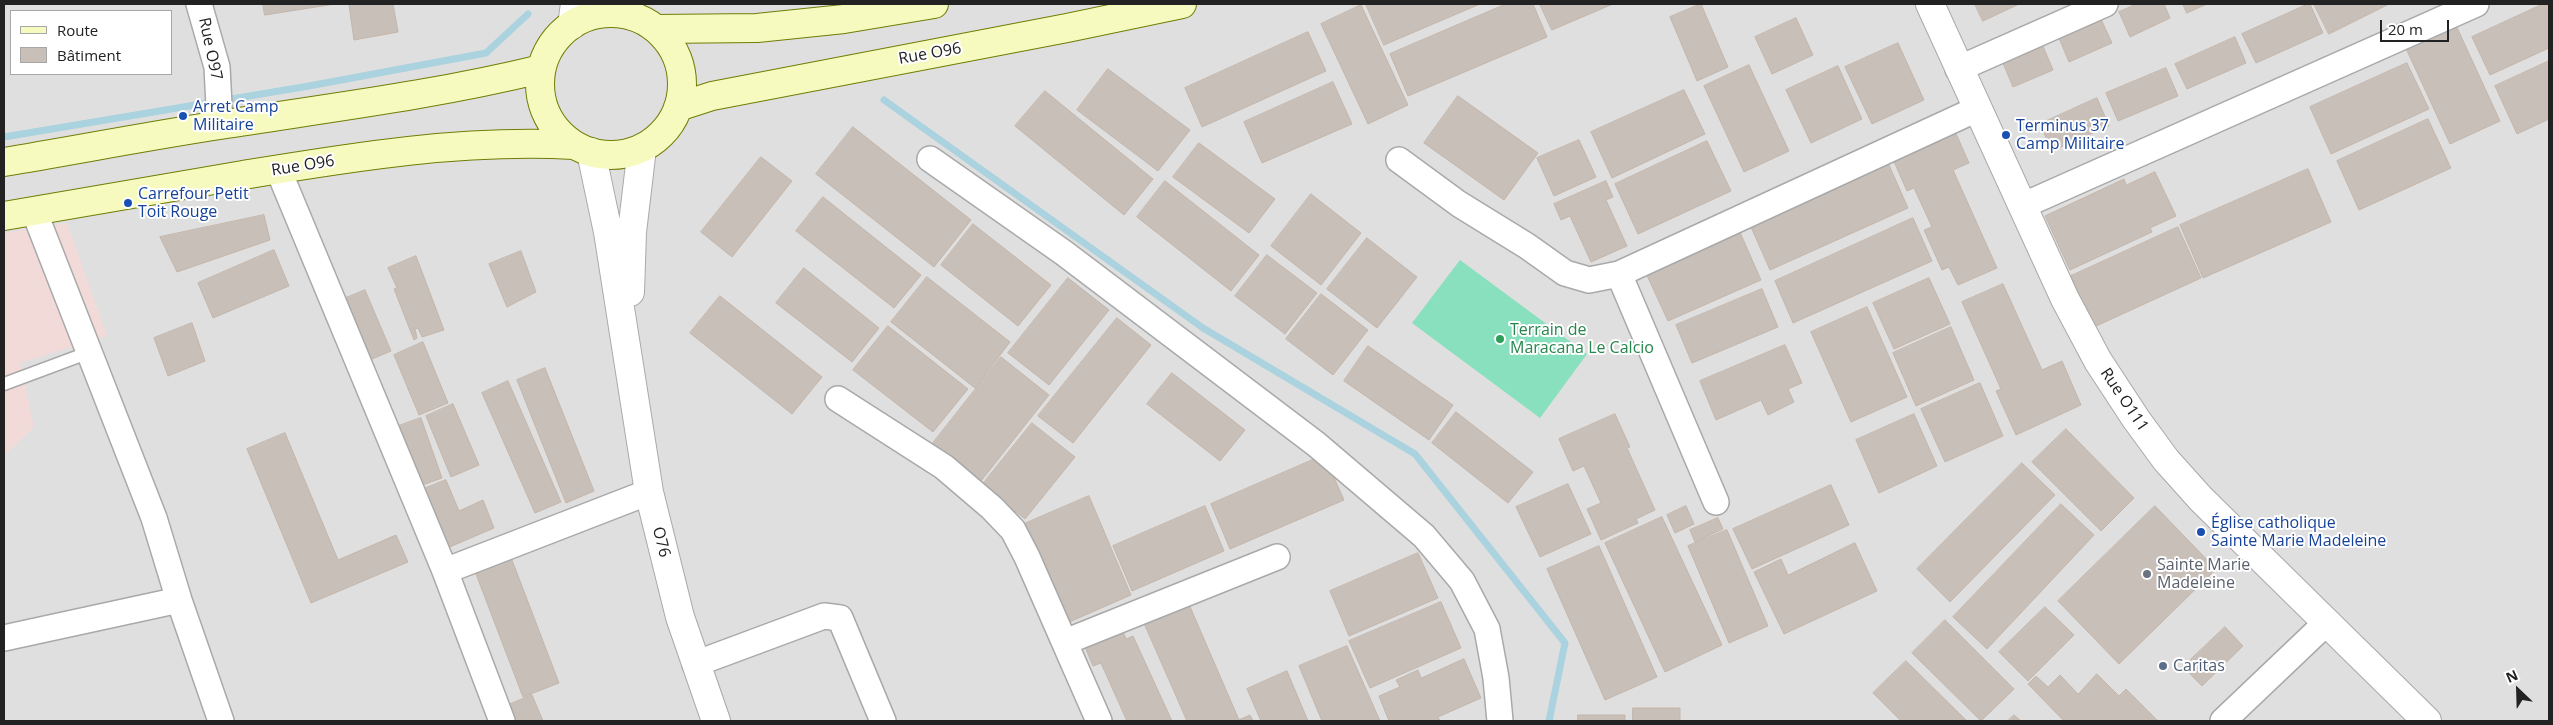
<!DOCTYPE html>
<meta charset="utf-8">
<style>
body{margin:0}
#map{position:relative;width:2553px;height:725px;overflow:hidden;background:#f2efe9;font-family:"Open Sans",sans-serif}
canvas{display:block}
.frame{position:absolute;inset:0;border:5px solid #222;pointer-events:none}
.legend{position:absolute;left:10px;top:10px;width:162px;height:65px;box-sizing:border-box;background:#fff;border:1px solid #a7a7a7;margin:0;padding:6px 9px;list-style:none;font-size:15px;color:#222}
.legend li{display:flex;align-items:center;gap:10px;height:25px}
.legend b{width:25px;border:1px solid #a7a7a7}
.north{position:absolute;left:2493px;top:665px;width:50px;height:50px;-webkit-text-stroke:4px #fff;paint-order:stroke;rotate:336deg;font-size:14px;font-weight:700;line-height:20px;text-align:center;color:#222}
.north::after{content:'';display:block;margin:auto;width:18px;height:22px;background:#222;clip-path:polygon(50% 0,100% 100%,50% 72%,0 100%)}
.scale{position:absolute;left:2380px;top:20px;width:69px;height:22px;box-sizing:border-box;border:2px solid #222;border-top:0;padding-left:6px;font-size:15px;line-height:18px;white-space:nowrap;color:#222;-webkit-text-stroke:4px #fff;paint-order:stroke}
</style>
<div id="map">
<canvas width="2553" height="725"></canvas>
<div class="frame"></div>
<ul class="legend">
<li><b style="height:6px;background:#f7fabf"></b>Route</li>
<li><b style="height:14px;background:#c7bfb8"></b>Bâtiment</li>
</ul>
<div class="north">N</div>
<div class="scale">20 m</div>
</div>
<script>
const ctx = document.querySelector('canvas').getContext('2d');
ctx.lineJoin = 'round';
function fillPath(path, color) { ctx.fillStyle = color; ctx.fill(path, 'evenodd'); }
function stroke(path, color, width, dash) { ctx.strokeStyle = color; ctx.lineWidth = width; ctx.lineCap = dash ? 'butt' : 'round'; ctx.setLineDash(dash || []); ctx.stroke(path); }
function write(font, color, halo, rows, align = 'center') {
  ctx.font = font + ' "Open Sans",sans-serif'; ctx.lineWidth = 4; ctx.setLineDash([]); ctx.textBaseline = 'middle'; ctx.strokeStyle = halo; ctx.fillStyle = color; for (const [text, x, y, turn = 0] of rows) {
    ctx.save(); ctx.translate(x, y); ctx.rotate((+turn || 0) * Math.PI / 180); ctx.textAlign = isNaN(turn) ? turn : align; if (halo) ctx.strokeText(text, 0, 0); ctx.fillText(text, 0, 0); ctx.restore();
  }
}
fillPath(new Path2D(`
 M 4,4 L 2549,4 L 2549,721 L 4,721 ZM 11,11 L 171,11 L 171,74 L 11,74 Z`), '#e0dfdf');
fillPath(new Path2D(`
 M 67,223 L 107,336 L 20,363 L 34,427 L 4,456 L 4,233 Z`), '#f2dad9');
fillPath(new Path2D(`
 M 1460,260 L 1587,354 L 1540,418 L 1412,323 Z`), '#88e0be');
stroke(new Path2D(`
 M 884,100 L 1203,328 L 1415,454 L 1565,643 L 1549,721
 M 4,137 L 309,86 L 486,53 L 528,14`), '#aad3df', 7);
const building = new Path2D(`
 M 263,4 L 335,4 L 265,15 Z
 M 357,4 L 393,4 L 398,32 L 354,40 L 349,5 Z
 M 1366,4 L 1480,4 L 1384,45 Z
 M 1506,4 L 1533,4 L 1547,37 L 1408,96 L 1390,54 Z
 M 1540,4 L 1613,4 L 1552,30 Z
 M 1701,4 L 1728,67 L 1697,81 L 1670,17 Z
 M 1975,4 L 2019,4 L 1983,21 Z
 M 2137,4 L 2164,4 L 2170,18 L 2130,37 L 2119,12 Z
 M 2183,4 L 2207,4 L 2187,13 Z
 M 2308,4 L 2310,4 L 2323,33 L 2256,63 L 2242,34 Z
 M 2314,4 L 2389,4 L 2329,34 Z
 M 2543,4 L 2549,4 L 2549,48 L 2490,75 L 2472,37 Z
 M 1361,5 L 1408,105 L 1368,124 L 1321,24 Z
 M 1796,18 L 1813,55 L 1772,74 L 1755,37 Z
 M 2101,19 L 2112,43 L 2069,62 L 2059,38 Z
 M 2454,21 L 2500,121 L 2450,144 L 2404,44 Z
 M 1308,32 L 1326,71 L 1202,127 L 1185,88 Z
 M 2235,37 L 2246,63 L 2187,89 L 2175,64 Z
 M 1898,43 L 1924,100 L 1872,124 L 1845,67 Z
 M 2043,46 L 2053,70 L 2013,87 L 2003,63 Z
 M 2549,61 L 2549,119 L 2517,134 L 2495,86 Z
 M 2407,63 L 2429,109 L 2331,154 L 2310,107 Z
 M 1749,65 L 1789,151 L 1744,172 L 1704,86 Z
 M 1838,66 L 1862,119 L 1811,143 L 1786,90 Z
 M 2166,68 L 2178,96 L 2118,121 L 2106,93 Z
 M 1108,69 L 1190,130 L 1158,171 L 1077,110 Z
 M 1333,82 L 1352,124 L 1262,163 L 1244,122 Z
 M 1684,90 L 1705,134 L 1612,178 L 1591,132 Z
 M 1045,91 L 1153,179 L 1124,215 L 1015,126 Z
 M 1458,96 L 1538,153 L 1504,200 L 1424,143 Z
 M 2097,98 L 2109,126 L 2052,151 L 2040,124 Z
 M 2428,119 L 2451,168 L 2359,210 L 2337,161 Z
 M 853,127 L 971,220 L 934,267 L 816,174 Z
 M 1954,129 L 1969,163 L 1953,170 L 1997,268 L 1958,285 L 1949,267 L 1942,270 L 1924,230 L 1932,227 L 1914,188 L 1907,191 L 1892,157 Z
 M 1579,140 L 1596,177 L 1554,196 L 1537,158 Z
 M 1707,141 L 1731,191 L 1638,234 L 1615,184 Z
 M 1199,143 L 1275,199 L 1249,233 L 1173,177 Z
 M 761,157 L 792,181 L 732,257 L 701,232 Z
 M 1889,165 L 1908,208 L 1770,270 L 1751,227 Z
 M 2308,169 L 2331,222 L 2203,278 L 2180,225 Z
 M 2155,172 L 2176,216 L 2150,228 L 2152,232 L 2070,270 L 2045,216 L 2124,179 L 2126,185 Z
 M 1165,181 L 1259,255 L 1231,291 L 1137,217 Z
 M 1606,181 L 1613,197 L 1606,200 L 1627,246 L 1591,262 L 1570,216 L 1561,220 L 1554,204 Z
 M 1311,194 L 1361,233 L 1321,285 L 1271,246 Z
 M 823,197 L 921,275 L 894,308 L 796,231 Z
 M 264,215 L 270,240 L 177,272 L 160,237 Z
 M 1913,218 L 1932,261 L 1793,323 L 1775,281 Z
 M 973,224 L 1051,285 L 1018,326 L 941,265 Z
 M 2178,227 L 2201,278 L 2094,327 L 2071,276 Z
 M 1739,230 L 1761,280 L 1668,321 L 1645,271 Z
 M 1367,238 L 1417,277 L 1377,328 L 1327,289 Z
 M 274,250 L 289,286 L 213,318 L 198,283 Z
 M 521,251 L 536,292 L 507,307 L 489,264 Z
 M 1267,255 L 1317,293 L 1285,334 L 1235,296 Z
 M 416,256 L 444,330 L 422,337 L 418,328 L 415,329 L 417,338 L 414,340 L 394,289 L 397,288 L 388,268 Z
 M 804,268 L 879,328 L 852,362 L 776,303 Z
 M 927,277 L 1010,342 L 975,388 L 891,322 Z
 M 1068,278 L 1109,310 L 1049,385 L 1008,353 Z
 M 1929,278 L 1950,324 L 1894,349 L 1873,303 Z
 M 2003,284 L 2042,370 L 2062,361 L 2081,405 L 2016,435 L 1996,391 L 2001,389 L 1962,302 Z
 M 1762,289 L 1778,327 L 1692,363 L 1676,325 Z
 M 365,290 L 391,351 L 365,362 L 339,301 Z
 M 1321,294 L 1368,330 L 1333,375 L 1286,339 Z
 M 720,296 L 822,377 L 792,414 L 690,333 Z
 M 1867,307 L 1907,397 L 1851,422 L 1811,332 Z
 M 1117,318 L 1151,345 L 1073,443 L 1038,416 Z
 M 192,323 L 205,361 L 168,376 L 154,338 Z
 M 888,326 L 968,389 L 933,432 L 853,370 Z
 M 1951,327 L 1974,380 L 1916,406 L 1893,353 Z
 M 423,342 L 448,403 L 419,415 L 394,355 Z
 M 1785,345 L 1802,383 L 1788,389 L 1794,402 L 1768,415 L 1761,400 L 1716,420 L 1700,381 Z
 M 1368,346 L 1453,405 L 1429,440 L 1344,381 Z
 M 1001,357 L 1049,395 L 981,481 L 933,443 Z
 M 545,368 L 594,491 L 566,503 L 517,380 Z
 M 1172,373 L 1245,430 L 1220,461 L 1147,404 Z
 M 508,381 L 561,502 L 535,513 L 482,393 Z
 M 1980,383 L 2003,436 L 1945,462 L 1921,409 Z
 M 453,404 L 479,465 L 451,477 L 426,416 Z
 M 1456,412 L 1533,472 L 1508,503 L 1432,443 Z
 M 1615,414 L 1630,447 L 1627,448 L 1655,510 L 1636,519 L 1638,523 L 1601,540 L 1587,509 L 1601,503 L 1584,466 L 1573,471 L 1559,439 Z
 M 1914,414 L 1937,466 L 1879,493 L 1856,440 Z
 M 421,418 L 442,478 L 411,489 L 390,429 Z
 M 1032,423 L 1075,457 L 1025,519 L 982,485 Z
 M 2066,429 L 2134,498 L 2101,531 L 2032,462 Z
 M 285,433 L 338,560 L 396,535 L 408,562 L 311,603 L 247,449 Z
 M 1324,455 L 1344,500 L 1230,549 L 1211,504 Z
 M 2022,463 L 2055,495 L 1950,602 L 1917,569 Z
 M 446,480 L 459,511 L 483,500 L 494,528 L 445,549 L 421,490 Z
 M 1568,484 L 1591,534 L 1540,557 L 1516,507 Z
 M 1831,485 L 1849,525 L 1752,569 L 1733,529 Z
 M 1089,496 L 1131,595 L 1067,623 L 1024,524 Z
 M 2061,504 L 2094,535 L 1987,649 L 1953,617 Z
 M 1205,506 L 1224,551 L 1132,591 L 1113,546 Z
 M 1686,506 L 1694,524 L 1675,533 L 1667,515 Z
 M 2155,506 L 2216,569 L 2119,664 L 2058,601 Z
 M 1662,517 L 1722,645 L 1665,672 L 1605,543 Z
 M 1718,518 L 1723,529 L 1695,542 L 1690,530 Z
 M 1727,530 L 1768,626 L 1729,643 L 1688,546 Z
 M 1855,543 L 1877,591 L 1784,634 L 1754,572 L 1781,559 L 1788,575 Z
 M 1599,546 L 1657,677 L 1605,700 L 1547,569 Z
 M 1418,553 L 1438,598 L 1349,636 L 1330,591 Z
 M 512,560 L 559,683 L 523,697 L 476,574 Z
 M 1188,602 L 1239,720 L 1250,715 L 1253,721 L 1187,721 L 1143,621 Z
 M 1441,602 L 1461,648 L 1370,688 L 1349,641 Z
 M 2045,607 L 2074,635 L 2028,681 L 1999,652 Z
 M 1945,620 L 2014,689 L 1981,721 L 1912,653 Z
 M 2225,627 L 2243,646 L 2202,686 L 2183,667 Z
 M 1123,631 L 1126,639 L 1133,636 L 1172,721 L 1127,721 L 1101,663 L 1093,666 L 1085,647 Z
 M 1347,646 L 1380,721 L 1322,721 L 1299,666 Z
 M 1464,659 L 1481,698 L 1438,717 L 1440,721 L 1389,721 L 1379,696 L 1400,687 L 1396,680 L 1418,670 L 1421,678 Z
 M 1906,661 L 1967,721 L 1901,721 L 1873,693 Z
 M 1287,671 L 1308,721 L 1261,721 L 1247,689 Z
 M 2097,674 L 2119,696 L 2126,689 L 2158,721 L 2064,721 L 2028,684 L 2036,676 L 2048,687 L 2060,675 L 2078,694 Z
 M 532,695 L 543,721 L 504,721 L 499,709 Z
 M 1633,708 L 1680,708 L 1680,721 L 1633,721 Z
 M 1578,715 L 1625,715 L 1625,721 L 1578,721 Z
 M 2014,715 L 2021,721 L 2008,721 Z`);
fillPath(building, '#c7bfb8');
stroke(building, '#c4b6ab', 1);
const service = new Path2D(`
 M 4,384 L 90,352`);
const minor = new Path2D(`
 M 199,4 L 217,67 L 220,125
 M 1958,69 L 2105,4
 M 930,159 L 1064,253 L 1316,444 L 1424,536 L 1462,581 L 1487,629 L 1496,678 L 1500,721
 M 1399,160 L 1459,204 L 1527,246 L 1565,273 L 1589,280 L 1619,274
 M 278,169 L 445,571 L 502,721
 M 2022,206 L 2476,4
 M 34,211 L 154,518 L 179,600 L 221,721
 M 838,399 L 944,467 L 992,508 L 1013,530 L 1027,557 L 1099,721
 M 1716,502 L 1619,274 L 1977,109
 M 445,571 L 649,492
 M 4,638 L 179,600
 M 1065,642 L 1277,557
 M 695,664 L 824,616 L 840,618 L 883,721
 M 2223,721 L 2326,623`);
const tertiary = new Path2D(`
 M 628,4 L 632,16
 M 1930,4 L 2065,299 L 2098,361 L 2136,419 L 2166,460 L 2201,499 L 2427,721
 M 572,25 L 575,4
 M 591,152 L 608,232 L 649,492 L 680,617 L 716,721
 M 630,292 L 632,232 L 642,148`);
const secondary = new Path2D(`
 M540 84a71 71 0 1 1 142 0a71 71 0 1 1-142 0Z
 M 656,29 L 757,28 L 844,19 L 934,4
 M 678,107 L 712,96 L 1067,28 L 1182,4
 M 4,162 C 76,150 148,136 220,125 C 328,108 435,95 541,69
 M 4,216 C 83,202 163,189 243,175 C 353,157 462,139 574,145`);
stroke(service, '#a9a9a9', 15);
stroke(minor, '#a9a9a9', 28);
stroke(tertiary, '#a9a9a9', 30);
stroke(secondary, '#707d05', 30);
stroke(service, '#fff', 12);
stroke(minor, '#fff', 25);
stroke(tertiary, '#fff', 28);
stroke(secondary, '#f7fabf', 28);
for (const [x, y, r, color] of [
 [183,116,5,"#1a4fb4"],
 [2006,135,5,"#1a4fb4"],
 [128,203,5,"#1a4fb4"],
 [1500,339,5,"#2e9e5b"],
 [2201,532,5,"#1a4fb4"],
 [2147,574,5,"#6b7280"],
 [2163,666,5,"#5c6f8a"]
]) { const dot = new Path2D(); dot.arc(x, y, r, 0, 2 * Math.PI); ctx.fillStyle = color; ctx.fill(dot); stroke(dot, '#fff', 2); }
write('16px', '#222', '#fff', [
 ["Rue O97",210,49,78],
 ["Rue O96",930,54,-10],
 ["Rue O96",303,166,-9],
 ["Rue O111",2124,400,56],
 ["O76",661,542,76]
]);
write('16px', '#164399', '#fff', [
 ["Arret Camp",193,107],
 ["Militaire",193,125],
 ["Terminus 37",2016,126],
 ["Camp Militaire",2016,144],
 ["Carrefour Petit",138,194],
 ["Toit Rouge",138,212],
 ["Église catholique",2211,523],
 ["Sainte Marie Madeleine",2211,541]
], 'left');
write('16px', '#27864d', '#fff', [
 ["Terrain de",1510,330],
 ["Maracana Le Calcio",1510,348]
], 'left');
write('16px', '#5b616d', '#fff', [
 ["Sainte Marie",2157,565],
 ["Madeleine",2157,583]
], 'left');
write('16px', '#4e5e75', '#fff', [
 ["Caritas",2173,666]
], 'left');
</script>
